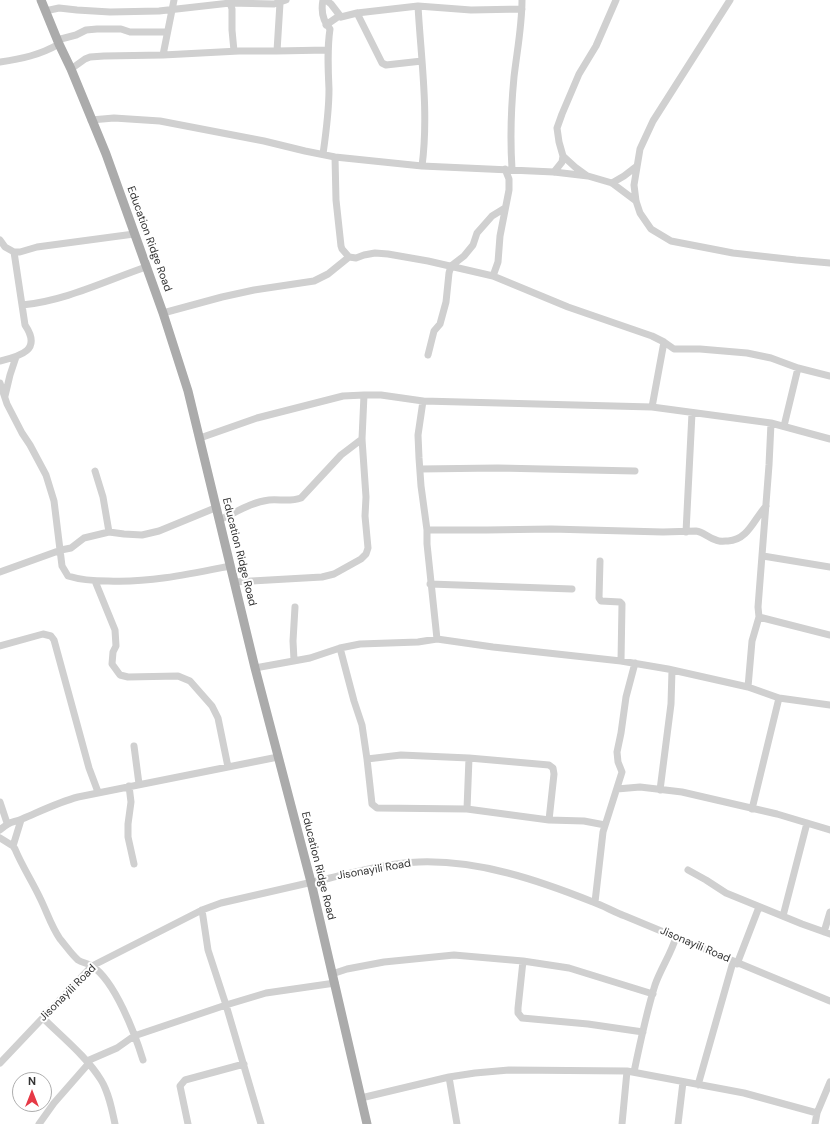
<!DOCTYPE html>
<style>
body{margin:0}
#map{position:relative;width:830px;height:1124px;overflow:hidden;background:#fff;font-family:"DM Sans",sans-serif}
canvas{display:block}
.north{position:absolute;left:12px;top:1072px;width:40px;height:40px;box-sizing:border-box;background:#fff;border:1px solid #adadad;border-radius:50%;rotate:0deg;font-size:11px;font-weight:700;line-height:16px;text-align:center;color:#333}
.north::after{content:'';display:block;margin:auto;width:14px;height:18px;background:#e63946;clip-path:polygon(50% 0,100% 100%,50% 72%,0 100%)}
</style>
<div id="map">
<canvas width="830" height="1124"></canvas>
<div class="north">N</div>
</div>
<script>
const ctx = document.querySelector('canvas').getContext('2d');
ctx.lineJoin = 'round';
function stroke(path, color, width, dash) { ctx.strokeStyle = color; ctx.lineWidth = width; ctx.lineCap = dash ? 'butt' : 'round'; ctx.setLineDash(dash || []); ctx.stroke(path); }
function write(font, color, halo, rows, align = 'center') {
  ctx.font = font + ' "DM Sans",sans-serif'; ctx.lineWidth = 4; ctx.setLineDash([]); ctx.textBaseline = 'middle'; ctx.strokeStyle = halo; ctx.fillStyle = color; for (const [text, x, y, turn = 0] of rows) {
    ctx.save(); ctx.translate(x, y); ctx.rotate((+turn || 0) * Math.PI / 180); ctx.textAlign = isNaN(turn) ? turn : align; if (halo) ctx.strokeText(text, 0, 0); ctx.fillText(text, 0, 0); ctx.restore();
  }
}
stroke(new Path2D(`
 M 230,0 L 230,3 L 232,9 L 232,30 L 234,51
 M 326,0 L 331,4 L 341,17
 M 730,0 L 653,121 L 640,149 L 634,185 L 636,201 L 640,213 L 651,229 L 671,241 L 733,253 L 796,260 L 830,263
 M 418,6 C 421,59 429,113 422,166
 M 45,11 L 59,8 L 77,10 L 110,12 L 159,11 L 230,3 L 274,4 L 286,0
 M 357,13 L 382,63 L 386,65 L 422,61
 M 326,25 L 339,16 L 341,17 L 357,13 L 418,6 L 471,10 L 522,9
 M 57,40 L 76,35 L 86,30 L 97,29 L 121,29 L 130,32 L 167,32
 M 277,51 L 280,3
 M 163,55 L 174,0
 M 0,62 C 21,59 40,55 59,44
 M 71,69 L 85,59 L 90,57 L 104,56 L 163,55 L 239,51 L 277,51 L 327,50
 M 91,120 L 114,118 L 160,121 L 264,141 L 305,151 L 335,157 L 422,166 L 554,172 L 588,176 L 612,183 L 636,201
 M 323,154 C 326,133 329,110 329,89 C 328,68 327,49 330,29 C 323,21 321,10 323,0
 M 335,157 L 336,200 L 341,246 L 342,249 L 349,257
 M 512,169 C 510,138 511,108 514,77 C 517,51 522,26 522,0
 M 554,172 L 562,162 L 563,156
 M 586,175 L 575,167 L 563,156 L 559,142 L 557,128 L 562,114 L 579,74 L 596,46 L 616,0
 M 612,183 L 624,176 L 637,166
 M 0,240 L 5,247 L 14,252 L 20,252 L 37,247 L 134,234
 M 493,276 L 498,262 L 500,236 L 509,190 L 509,179 L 505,169
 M 22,305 C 65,301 105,281 146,267
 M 163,313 L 222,297 L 254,290 L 314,281 L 328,274 L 349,257 L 356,258 L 364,255 L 375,253 L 388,254 L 428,261 L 493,276 L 568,307 L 652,336 L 664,342 L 652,407
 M 664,342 L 674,349 L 700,349 L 747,353 L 771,358 L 798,368
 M 428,355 L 434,331 L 440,324 L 446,302 L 449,273 L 451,266 L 464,256 L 473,245 L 477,233 L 492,216 L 505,208
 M 0,361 C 21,356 42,350 25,325 L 14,252
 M 0,383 L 7,404 L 22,433 L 30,445 L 46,475 L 54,501 L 62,566 L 68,576 C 81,580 94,581 108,581 C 149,583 190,574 230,566
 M 5,396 L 10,375 L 16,357
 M 423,401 L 418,435 L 419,458 L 421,486 L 427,530 L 427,544 L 437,639
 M 784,426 L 798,368 L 830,376
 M 200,438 L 257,418 L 343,396 L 364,395 L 381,395 L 423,401 L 652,407 L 771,423 L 830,439
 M 420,469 L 498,468 L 635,471
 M 95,471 L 103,497 L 109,532
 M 219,520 C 235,513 251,502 269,500 C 280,499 290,502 301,498 L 341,455 L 362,439
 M 427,530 L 487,530 L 551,529 L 663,532 L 696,531 C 704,532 708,538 716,540 C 719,542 725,541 728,541 C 748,540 754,519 766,506
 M 686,532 L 692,413
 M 763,556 L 830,567
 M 600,561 L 599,598 L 601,601 L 620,602 L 622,604 L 621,661
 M 0,572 L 61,550 L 71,548 L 84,538 L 109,532 L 124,534 L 142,535 L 159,531 L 215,508
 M 95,581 L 115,630 L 116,646 L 113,652 L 112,664 L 120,675 L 128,677 L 178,676 L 190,681 L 212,706 L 218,718 L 228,767
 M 234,582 L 322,577 L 334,574 L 361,559 L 366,554 L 368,548 L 365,516 L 366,497 L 362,439 L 364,395
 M 430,584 L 572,589
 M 759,617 L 830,635
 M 0,646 L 43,634 L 51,636 L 54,640 L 89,768 L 98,792
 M 340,648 L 354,701 L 362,725 L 367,759 L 372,804 L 377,808 L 467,809 L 549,820 L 584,821 L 605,825
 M 294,660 L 293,641 L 295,607
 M 255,668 L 310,658 L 340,648 L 360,644 L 418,642 L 437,639 L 493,647 L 621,661 L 668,669 L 748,687 L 779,698 L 830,705
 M 748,687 L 752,641 L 759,617 L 758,607 L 769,465 L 771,423
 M 134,746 L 139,784
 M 367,759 L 401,755 L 469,758 L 549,765 L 553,768 L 554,774 L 549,820
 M 129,786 L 131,802 L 128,824 L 128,837 L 134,864
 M 617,789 L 640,787 L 682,792 L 777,814 L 830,830
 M 660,790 L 671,704 L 672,670
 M 0,802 L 7,823
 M 467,809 L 469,758
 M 752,809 L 779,698
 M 0,830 C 10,821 12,823 22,819 C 41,811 59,802 78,797 L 278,757
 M 0,838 L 13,846 L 15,849 C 22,866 32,881 40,898 C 47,912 51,926 60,939 C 66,946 72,955 78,960 C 82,963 88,963 92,966 C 115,981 135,1034 143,1060
 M 13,846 L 21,820
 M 688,870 L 706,880 L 726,893 L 802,924 L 830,934
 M 595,902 L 603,832 L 622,772 L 618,762 L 617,752 L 621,733 L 626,697 L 635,663
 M 202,910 L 208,950 L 226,1005 L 261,1124
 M 783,916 L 807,823
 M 824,932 L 830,912
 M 523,961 L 518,1008 L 518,1013 L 522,1018 L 588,1024 L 643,1032
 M 737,964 L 759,907
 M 332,974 L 347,969 L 384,962 L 454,955 L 523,961 L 569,968 L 653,994
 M 43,1018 C 63,1038 86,1056 101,1080 C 109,1093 112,1110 115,1124
 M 87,1061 L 117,1048 L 134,1036 L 226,1005 L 266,993 L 335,983
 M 0,1063 L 92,966 L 202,910 L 221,903 C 257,895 294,886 330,878 C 359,871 389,863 419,862 C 479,860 538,880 593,902 C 604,906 614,912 625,916 C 693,944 761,973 830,1001
 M 634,1072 C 640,1043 646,1014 655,985 C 661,968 671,954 676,937
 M 449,1077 L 457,1124
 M 698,1085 L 733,962
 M 361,1098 L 449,1077 L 475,1073 L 509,1070 L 627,1071 L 744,1093 L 817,1113
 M 39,1124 L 54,1103 L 89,1063
 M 188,1124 L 180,1086 L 185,1080 L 244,1064
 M 622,1124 L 627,1071
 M 678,1124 L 683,1082
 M 815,1124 L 817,1113 L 830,1082`), '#d0d0d0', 7);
stroke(new Path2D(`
 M 41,0 L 59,44 L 71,69 L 106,154 L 163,313 L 188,391 L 255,668 L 311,882 L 367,1124`), '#ababab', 9);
write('11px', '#333', '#fff', [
 ["Education Ridge Road",149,239,70],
 ["Education Ridge Road",239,552,76],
 ["Education Ridge Road",318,866,76],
 ["Jisonayili Road",374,870,-10],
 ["Jisonayili Road",695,945,23],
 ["Jisonayili Road",68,993,-45]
]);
</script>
